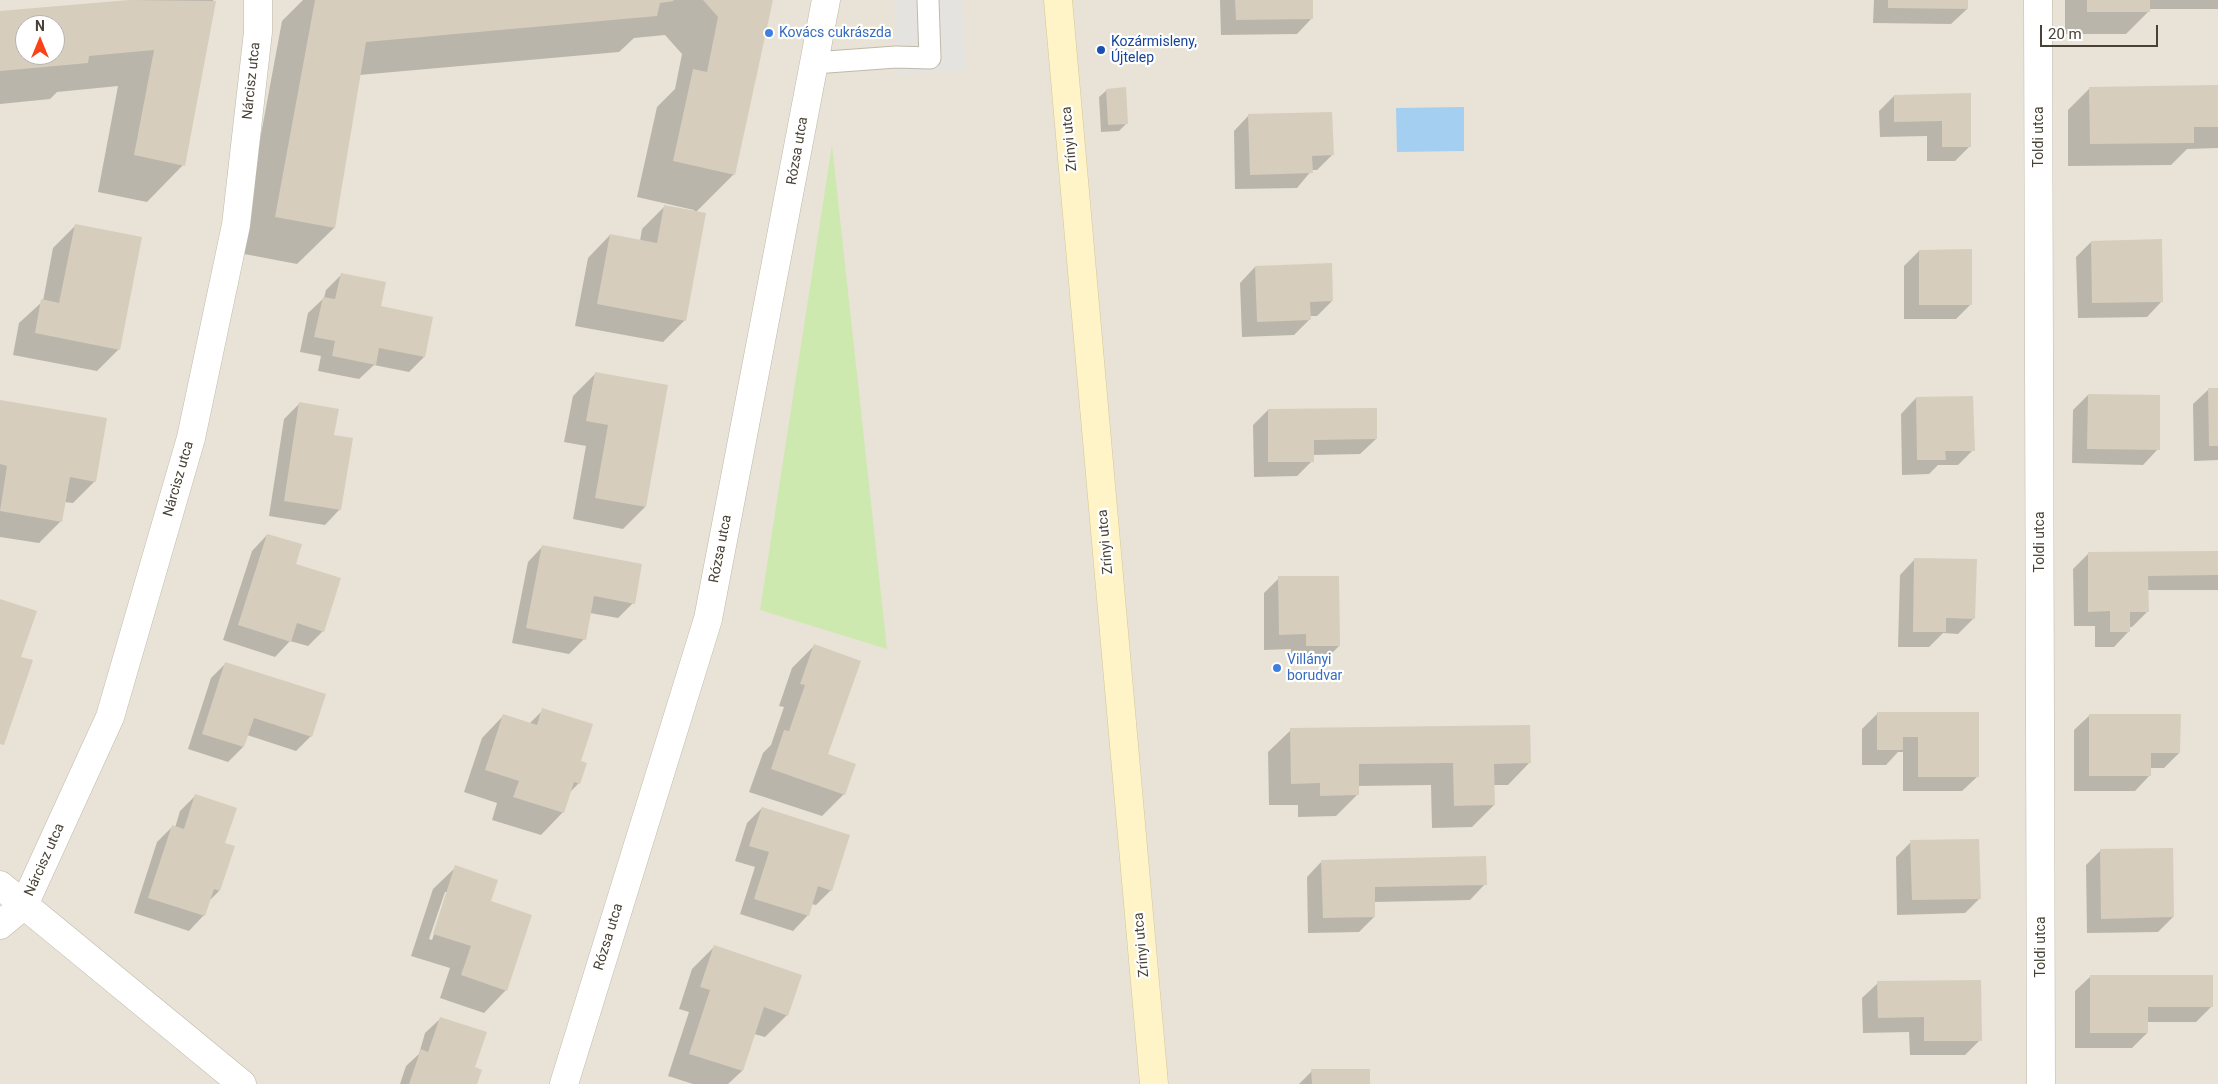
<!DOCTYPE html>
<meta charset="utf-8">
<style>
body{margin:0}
#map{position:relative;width:2218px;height:1084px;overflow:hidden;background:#f4f1e8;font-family:Roboto,sans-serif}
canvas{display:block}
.north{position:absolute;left:15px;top:15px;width:50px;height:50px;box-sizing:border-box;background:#fff;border:1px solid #b6b3af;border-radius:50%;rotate:0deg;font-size:14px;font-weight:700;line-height:20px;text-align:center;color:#484236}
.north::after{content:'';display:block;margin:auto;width:18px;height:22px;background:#fc4217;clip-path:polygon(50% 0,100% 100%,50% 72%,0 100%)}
.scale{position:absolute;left:2040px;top:25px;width:118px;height:22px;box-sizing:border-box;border:2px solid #484236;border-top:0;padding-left:6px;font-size:15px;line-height:18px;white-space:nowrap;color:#484236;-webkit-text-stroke:4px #fff;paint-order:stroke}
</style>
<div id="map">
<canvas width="2218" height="1084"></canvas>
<div class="north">N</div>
<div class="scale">20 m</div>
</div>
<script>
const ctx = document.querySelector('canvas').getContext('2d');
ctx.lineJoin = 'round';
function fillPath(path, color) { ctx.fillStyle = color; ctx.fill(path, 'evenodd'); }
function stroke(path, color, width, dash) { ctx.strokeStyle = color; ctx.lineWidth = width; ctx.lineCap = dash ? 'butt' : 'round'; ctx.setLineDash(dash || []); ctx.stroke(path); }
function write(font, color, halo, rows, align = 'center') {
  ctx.font = font + ' Roboto,sans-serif'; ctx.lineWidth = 4.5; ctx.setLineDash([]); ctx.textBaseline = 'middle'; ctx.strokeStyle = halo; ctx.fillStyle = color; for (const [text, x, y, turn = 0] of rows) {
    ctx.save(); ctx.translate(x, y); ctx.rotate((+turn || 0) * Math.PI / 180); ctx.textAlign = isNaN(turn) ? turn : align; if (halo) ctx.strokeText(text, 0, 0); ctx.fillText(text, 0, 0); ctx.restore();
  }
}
fillPath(new Path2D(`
 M 0,0 L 2218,0 L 2218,1084 L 0,1084 ZM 25,25 L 55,25 L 55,55 L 25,55 Z`), '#e8e3d6');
fillPath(new Path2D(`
 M 832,145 L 887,649 L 760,610 Z`), '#cde9b0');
fillPath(new Path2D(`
 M 894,0 L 962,0 L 966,70 L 898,75 Z`), '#e5e3e0');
fillPath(new Path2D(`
 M 1464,107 L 1464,151 L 1397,152 L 1396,108 Z`), '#a4cff1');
fillPath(new Path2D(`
 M 141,0 L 213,0 L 214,2 L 183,165 L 147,202 L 98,192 L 118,86 L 57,92 L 50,99 L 0,104 L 0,12 ZM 25,25 L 55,25 L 55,55 L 25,55 Z
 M 303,0 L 771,0 L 734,174 L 695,213 L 685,320 L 663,342 L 575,326 L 588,258 L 610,235 L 640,241 L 642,229 L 664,207 L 694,212 L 694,210 L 637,197 L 657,107 L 675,89 L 682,54 L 665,35 L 634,38 L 619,52 L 359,75 L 334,228 L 297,264 L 239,253 L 282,21 Z
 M 1220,0 L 1312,0 L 1312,18 L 1297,34 L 1221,35 Z
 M 1874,0 L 1967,0 L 1967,9 L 1951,24 L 1873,23 Z
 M 2065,0 L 2218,0 L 2218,9 L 2148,9 L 2148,12 L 2126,34 L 2065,34 Z
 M 2218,87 L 2218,148 L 2187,149 L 2171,165 L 2068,166 L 2068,110 L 2090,88 Z
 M 1107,90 L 1127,123 L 1119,131 L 1101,132 L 1099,97 Z
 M 1969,95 L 1970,146 L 1955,161 L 1927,161 L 1927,136 L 1880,137 L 1879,111 L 1894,96 Z
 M 1249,115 L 1332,155 L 1317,170 L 1312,170 L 1297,188 L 1235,189 L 1234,131 Z
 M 75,226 L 119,349 L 97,371 L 13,355 L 19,323 L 43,301 L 53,248 Z
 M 2091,242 L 2162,301 L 2147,317 L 2078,318 L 2076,257 Z
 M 1919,251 L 1971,304 L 1956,319 L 1904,319 L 1904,266 Z
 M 1255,267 L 1332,301 L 1317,316 L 1309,316 L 1309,320 L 1294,335 L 1242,337 L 1240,283 Z
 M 341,275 L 379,307 L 424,357 L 409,372 L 374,365 L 359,379 L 318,371 L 321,356 L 300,352 L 308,313 L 324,298 L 326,290 Z
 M 595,374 L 645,507 L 623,529 L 573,519 L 586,446 L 564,442 L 573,396 Z
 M 2209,389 L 2218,389 L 2218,460 L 2194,461 L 2193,404 Z
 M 2088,395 L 2158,449 L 2143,465 L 2072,463 L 2073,410 Z
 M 1916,398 L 1973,450 L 1958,465 L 1938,465 L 1929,474 L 1902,475 L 1901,414 Z
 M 0,401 L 95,481 L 73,503 L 64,502 L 61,521 L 39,543 L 0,537 Z
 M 299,404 L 333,436 L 340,509 L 325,525 L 269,516 L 284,419 Z
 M 1268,410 L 1376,439 L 1360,454 L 1312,455 L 1312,461 L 1297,476 L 1254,477 L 1253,425 Z
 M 267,535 L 295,565 L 323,631 L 308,646 L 290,641 L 275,657 L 223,640 L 252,551 Z
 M 543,546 L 633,603 L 618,618 L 590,613 L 584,639 L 569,654 L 512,643 L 528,562 Z
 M 2218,552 L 2218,590 L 2147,590 L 2147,612 L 2132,627 L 2129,627 L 2129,631 L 2114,647 L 2095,647 L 2095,626 L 2074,626 L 2073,569 L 2088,554 Z
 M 1915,559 L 1974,618 L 1958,634 L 1943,633 L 1929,647 L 1898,647 L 1900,575 Z
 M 1279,578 L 1339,646 L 1324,661 L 1291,661 L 1291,649 L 1264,650 L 1264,593 Z
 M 814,646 L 826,755 L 844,794 L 822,816 L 749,792 L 763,753 L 771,745 L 784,707 L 779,706 L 792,668 Z
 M 226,663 L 311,736 L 296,751 L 247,735 L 243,747 L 228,762 L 188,749 L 211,678 Z
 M 543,710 L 579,762 L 579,783 L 569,793 L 563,812 L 541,835 L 492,820 L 497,803 L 464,792 L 482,738 L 504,715 L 529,724 Z
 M 1878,713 L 1978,713 L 1978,776 L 1962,791 L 1903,791 L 1903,752 L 1898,752 L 1886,765 L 1862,765 L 1862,729 Z
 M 2090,715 L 2179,753 L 2164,768 L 2150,768 L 2150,775 L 2135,791 L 2074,791 L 2074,730 Z
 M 1291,730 L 1530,762 L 1508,785 L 1494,785 L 1494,805 L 1472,827 L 1432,828 L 1431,785 L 1358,786 L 1358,794 L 1336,816 L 1298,817 L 1298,805 L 1269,805 L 1268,752 Z
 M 195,796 L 223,844 L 219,891 L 208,902 L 204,915 L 189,931 L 134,913 L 157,842 L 172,827 L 175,828 L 180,811 Z
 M 762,808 L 831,890 L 816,905 L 811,904 L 808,915 L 793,931 L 740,914 L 755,867 L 735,861 L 747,823 Z
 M 1911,842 L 1980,898 L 1965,913 L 1897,915 L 1896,857 Z
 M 2101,850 L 2173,917 L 2158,932 L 2087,933 L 2086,865 Z
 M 1322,861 L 1485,884 L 1470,900 L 1374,902 L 1374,917 L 1359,932 L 1308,933 L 1307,877 Z
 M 456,867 L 506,990 L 484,1013 L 440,998 L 450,968 L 411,956 L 433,889 ZM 445,892 L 448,892 L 432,940 L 429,939 Z
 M 714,947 L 787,1015 L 765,1037 L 754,1034 L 742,1071 L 728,1084 L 693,1084 L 668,1076 L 689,1012 L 679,1009 L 692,969 Z
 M 2091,976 L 2211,1007 L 2196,1022 L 2147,1022 L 2147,1033 L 2132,1048 L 2075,1048 L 2075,991 Z
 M 1878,983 L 1980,1040 L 1965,1055 L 1910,1055 L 1909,1032 L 1863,1033 L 1862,998 Z
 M 441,1018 L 473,1068 L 475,1084 L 400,1084 L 406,1066 L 419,1054 L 425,1033 Z
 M 1312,1071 L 1369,1084 L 1299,1084 Z`), '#0003');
fillPath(new Path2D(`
 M 129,0 L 216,1 L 185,166 L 134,155 L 154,50 L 89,56 L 88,63 L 0,71 L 0,11 ZM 25,25 L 55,25 L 55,55 L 25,55 Z
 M 315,0 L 673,0 L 674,1 L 660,3 L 657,16 L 366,42 L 335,228 L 275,217 Z
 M 703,0 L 773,0 L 735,175 L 673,161 L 693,69 L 707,72 L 718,17 Z
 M 1235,0 L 1313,0 L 1313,19 L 1236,20 Z
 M 1888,0 L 1968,0 L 1968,9 L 1888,8 Z
 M 2087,0 L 2150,0 L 2150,12 L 2087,12 Z
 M 2218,85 L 2218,127 L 2194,127 L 2194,143 L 2090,144 L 2089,87 Z
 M 1126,87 L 1128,124 L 1108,125 L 1106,89 Z
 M 1971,93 L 1971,147 L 1942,147 L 1942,121 L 1894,122 L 1894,95 Z
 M 1332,112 L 1334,155 L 1312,156 L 1313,173 L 1250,175 L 1248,114 Z
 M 664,205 L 706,213 L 686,321 L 597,304 L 610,234 L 657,243 Z
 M 75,224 L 142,237 L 120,350 L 35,333 L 41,299 L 59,303 Z
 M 2162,239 L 2163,302 L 2092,303 L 2091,241 Z
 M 1972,249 L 1972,305 L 1919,305 L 1919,250 Z
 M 1332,263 L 1333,301 L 1310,302 L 1311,320 L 1257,322 L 1255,266 Z
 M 341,273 L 386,282 L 381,306 L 433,317 L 425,357 L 379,348 L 376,365 L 332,356 L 335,341 L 314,337 L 323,297 L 335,299 Z
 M 595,372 L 668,385 L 646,507 L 595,498 L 608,425 L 586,421 Z
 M 2208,388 L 2218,388 L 2218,446 L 2209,446 Z
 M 2088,394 L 2160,395 L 2160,450 L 2087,449 Z
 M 1973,396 L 1975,451 L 1945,451 L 1946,460 L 1917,460 L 1916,397 Z
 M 0,400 L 107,418 L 96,482 L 70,477 L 62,522 L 0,511 L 7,466 L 0,464 Z
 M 299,402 L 339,409 L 334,435 L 353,438 L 341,510 L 284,501 Z
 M 1377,408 L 1377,439 L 1314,440 L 1314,462 L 1268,462 L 1268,409 Z
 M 267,534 L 302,544 L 296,564 L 341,578 L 324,632 L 297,623 L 291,642 L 238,625 Z
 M 542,545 L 642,564 L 635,604 L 594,596 L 586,640 L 526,628 Z
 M 2218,551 L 2218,575 L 2148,576 L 2149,612 L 2130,612 L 2130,632 L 2110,632 L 2110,611 L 2088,612 L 2088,552 Z
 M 1914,558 L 1977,559 L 1975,619 L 1946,618 L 1946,632 L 1913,632 Z
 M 1278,576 L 1339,576 L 1340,646 L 1306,646 L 1306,634 L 1279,635 Z
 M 0,599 L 37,611 L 21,657 L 33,660 L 4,745 L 0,744 Z
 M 814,644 L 861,661 L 828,754 L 856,764 L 845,795 L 771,769 L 784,730 L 789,731 L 805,685 L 800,684 Z
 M 225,662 L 326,694 L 312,737 L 254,718 L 244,747 L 202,734 Z
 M 542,708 L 593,724 L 581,761 L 587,763 L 580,784 L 574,782 L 564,813 L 513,797 L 519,781 L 485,770 L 503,714 L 537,725 Z
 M 1877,712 L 1979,712 L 1979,777 L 1918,777 L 1918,737 L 1903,737 L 1903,750 L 1877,750 Z
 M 2089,714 L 2181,714 L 2180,753 L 2151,753 L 2151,776 L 2089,776 Z
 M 1530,725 L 1531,763 L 1494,764 L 1495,805 L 1454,806 L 1453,763 L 1359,764 L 1359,795 L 1320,796 L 1320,783 L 1291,784 L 1290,728 Z
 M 195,794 L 237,808 L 225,843 L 235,846 L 220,891 L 214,889 L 205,916 L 148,898 L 172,825 L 184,829 Z
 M 762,807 L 850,835 L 832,891 L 818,886 L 809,916 L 754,899 L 769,852 L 749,846 Z
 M 1979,839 L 1981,899 L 1912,900 L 1910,840 Z
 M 2173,848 L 2174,917 L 2101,919 L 2100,849 Z
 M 1486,856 L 1487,885 L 1375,887 L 1375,917 L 1323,918 L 1321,860 Z
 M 455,865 L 498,880 L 491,901 L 532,915 L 507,991 L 461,975 L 471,946 L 433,934 Z
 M 714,945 L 802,975 L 788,1016 L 764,1007 L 743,1071 L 689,1054 L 710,990 L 700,987 Z
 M 2090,975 L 2213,975 L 2213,1007 L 2148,1007 L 2148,1033 L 2090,1033 Z
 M 1981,980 L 1982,1041 L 1924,1041 L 1924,1017 L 1878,1018 L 1877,981 Z
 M 440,1017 L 487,1032 L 475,1067 L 482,1070 L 477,1084 L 409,1084 L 421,1049 L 428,1052 Z
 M 1311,1069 L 1370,1069 L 1370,1084 L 1312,1084 Z`), '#d6cdbd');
const service = new Path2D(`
 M 814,63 L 896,57 L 930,58 L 928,0`);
const minor = new Path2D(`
 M 2038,0 L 2041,1084
 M 0,885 L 242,1084
 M 0,925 L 24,905 L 110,717 L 191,438 L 236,225 L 258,32 L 258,0
 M 564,1084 L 708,619 L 826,0`);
const secondary = new Path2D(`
 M 1058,0 L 1154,1084`);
stroke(service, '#c0b9aa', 23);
stroke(minor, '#c0b9aa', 29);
stroke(secondary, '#d5c698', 29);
stroke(service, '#fff', 21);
stroke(minor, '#fff', 28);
stroke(secondary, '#fff4c7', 28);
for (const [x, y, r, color] of [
 [769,33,5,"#3f7fe0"],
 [1101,50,5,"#1a4fb4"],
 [1277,668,5,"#3f7fe0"]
]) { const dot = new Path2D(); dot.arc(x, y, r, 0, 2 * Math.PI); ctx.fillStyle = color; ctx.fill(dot); stroke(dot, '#fff', 2); }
write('14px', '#366cbe', '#fff', [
 ["Kovács cukrászda",779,33],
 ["Villányi",1287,660],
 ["borudvar",1287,676]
], 'left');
write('14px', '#164399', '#fff', [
 ["Kozármisleny,",1111,42],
 ["Újtelep",1111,58]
], 'left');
write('14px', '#484236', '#fff', [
 ["Nárcisz utca",252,81,-84],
 ["Toldi utca",2039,137,-90],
 ["Zrínyi utca",1070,139,-95],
 ["Rózsa utca",798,151,-80],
 ["Nárcisz utca",179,479,-74],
 ["Zrínyi utca",1106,542,-95],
 ["Toldi utca",2040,542,-90],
 ["Rózsa utca",721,549,-79],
 ["Nárcisz utca",45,860,-66],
 ["Rózsa utca",609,937,-73],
 ["Zrínyi utca",1142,945,-95],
 ["Toldi utca",2041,947,-90]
]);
</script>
